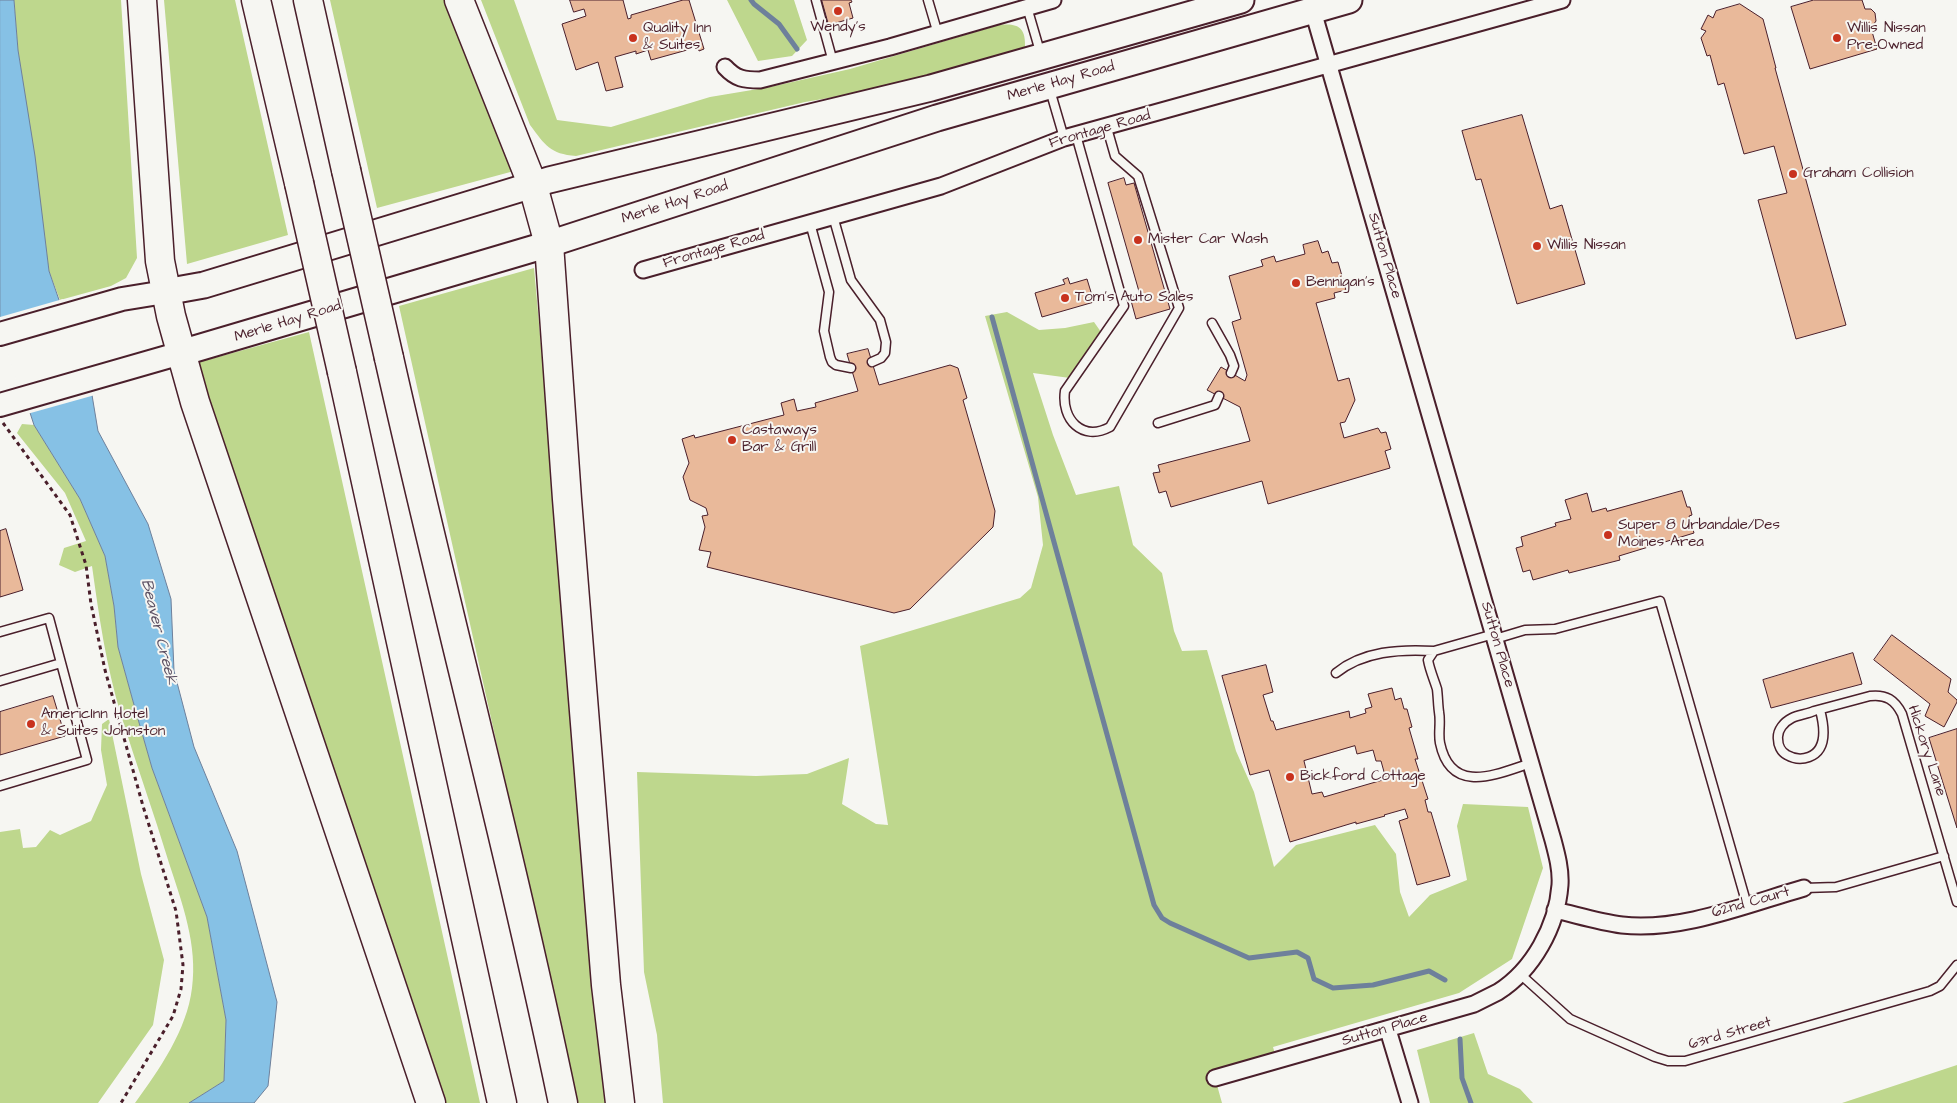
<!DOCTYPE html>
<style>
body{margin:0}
canvas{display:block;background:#f6f6f2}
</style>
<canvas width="1957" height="1103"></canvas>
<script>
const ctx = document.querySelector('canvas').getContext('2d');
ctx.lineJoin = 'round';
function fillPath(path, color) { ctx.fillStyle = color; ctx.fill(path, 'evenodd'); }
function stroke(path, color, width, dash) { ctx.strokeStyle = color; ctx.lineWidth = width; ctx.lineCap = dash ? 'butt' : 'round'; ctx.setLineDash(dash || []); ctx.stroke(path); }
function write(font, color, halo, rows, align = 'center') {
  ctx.font = font + ' "Architects Daughter",sans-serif'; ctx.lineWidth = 4; ctx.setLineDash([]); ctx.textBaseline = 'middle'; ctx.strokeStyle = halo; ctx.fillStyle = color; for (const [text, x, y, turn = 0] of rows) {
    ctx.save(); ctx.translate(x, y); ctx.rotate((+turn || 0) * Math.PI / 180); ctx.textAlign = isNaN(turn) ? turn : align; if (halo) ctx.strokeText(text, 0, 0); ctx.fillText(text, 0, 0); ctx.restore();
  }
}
fillPath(new Path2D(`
 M 14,0 L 121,0 L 137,258 L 126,278 L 111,286 L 60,300 L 49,271 L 18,50 Z
 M 164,0 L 235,0 L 288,235 L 187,264 Z
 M 330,0 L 445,0 L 514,171 L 377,208 Z
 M 481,0 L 514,0 L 557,120 L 611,127 L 710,97 L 770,87 L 850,69 L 999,25 C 1018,23 1026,27 1025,48 L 1016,56 L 917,83 L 805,102 L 576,156 C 550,154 545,145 530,125 Z
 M 727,0 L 794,0 L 807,40 L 792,56 L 758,61 Z
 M 534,268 L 558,534 L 587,934 L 605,1103 L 577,1103 L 399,306 Z
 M 1007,312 L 1039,330 L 1065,328 L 1094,322 L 1101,332 L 1070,378 L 1033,373 L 1053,435 L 1076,495 L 1119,486 L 1133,545 L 1162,573 L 1174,631 L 1182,651 L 1207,650 L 1236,751 L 1254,792 L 1274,867 L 1296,845 L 1375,825 L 1396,854 L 1400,892 L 1409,917 L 1430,895 L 1467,880 L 1457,826 L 1463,804 L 1528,807 L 1543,868 L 1512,959 L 1459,993 L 1273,1047 L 1277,1061 L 1215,1078 L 1222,1103 L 663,1103 L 657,1035 L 644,972 L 637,772 L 756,776 L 807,774 L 849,758 L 842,804 L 876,824 L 888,825 L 860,646 L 1020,598 L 1031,588 L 1043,545 L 1038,497 L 985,316 Z
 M 309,332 L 480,1103 L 446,1103 L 196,363 Z
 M 22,424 L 34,425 L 80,499 L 105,556 L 114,606 L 118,647 L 136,712 L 152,768 L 207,917 L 226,1020 L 224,1081 L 189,1103 L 135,1103 C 159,1070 187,1030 192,988 C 198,945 182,903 169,863 C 154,813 136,764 121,715 C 106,666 99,616 92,566 L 75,572 L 59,565 L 64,548 L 86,541 L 65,493 L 17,433 Z
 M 109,719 L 141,874 L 164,960 L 153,1025 L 98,1103 L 0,1103 L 0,832 L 20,829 L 23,848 L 36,847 L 50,830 L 60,835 L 91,821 L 107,785 L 101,750 L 102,724 Z
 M 1474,1033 L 1488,1074 L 1520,1089 L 1533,1103 L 1430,1103 L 1417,1050 Z
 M 1957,1065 L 1957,1103 L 1842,1103 Z`), '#bed78d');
const water = new Path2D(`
 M 0,0 L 14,0 L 18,50 L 35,156 L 49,271 L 92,395 L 98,431 L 148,524 L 171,599 L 174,671 L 194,747 L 237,851 L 277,1002 L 268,1086 L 254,1103 L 189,1103 L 224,1081 L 226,1020 L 207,917 L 152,768 L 136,712 L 118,647 L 114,606 L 105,556 L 80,499 L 34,425 L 0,321 Z`);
fillPath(water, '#86c1e5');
stroke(water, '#6e809b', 1);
fillPath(new Path2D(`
 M 63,299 L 95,395 L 27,414 L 0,329 L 0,317 Z`), '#f6f6f2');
stroke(new Path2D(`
 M 751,0 L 754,4 L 779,24 L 797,49
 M 992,317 L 1154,905 L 1162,918 L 1170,923 L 1249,958 L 1297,952 L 1308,958 L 1314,979 L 1333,988 L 1373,985 L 1429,971 L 1445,980
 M 1460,1039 L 1462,1078 L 1471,1103`), '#6e809b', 5);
const building = new Path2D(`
 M 570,0 L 623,0 L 628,19 L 631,18 L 631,15 L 683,0 L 689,0 L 704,49 L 699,51 L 698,47 L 651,60 L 648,50 L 636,54 L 636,51 L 615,57 L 623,87 L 606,91 L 598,62 L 576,70 L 562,24 L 586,16 L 584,9 L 574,12 Z
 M 822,0 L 851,0 L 852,2 L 849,3 L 853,18 L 829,25 Z
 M 1814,0 L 1862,0 L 1865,9 L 1871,9 L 1875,13 L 1876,21 L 1871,28 L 1877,49 L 1810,69 L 1791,7 Z
 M 1740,4 L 1763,19 L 1776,68 L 1775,68 L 1846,325 L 1796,339 L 1758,200 L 1787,193 L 1774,146 L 1744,154 L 1724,83 L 1718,85 L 1710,55 L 1707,56 L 1701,38 L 1706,31 L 1701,29 L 1708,15 L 1713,18 L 1716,11 Z
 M 1522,115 L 1550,209 L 1562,205 L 1585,284 L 1517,304 L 1481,179 L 1476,180 L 1462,131 Z
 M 1124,178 L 1126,185 L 1134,183 L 1170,309 L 1136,319 L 1130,297 L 1140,295 L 1108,183 Z
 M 1318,241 L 1322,253 L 1328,251 L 1332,263 L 1338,262 L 1346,290 L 1334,293 L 1335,298 L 1316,303 L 1338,381 L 1349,378 L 1355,400 L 1345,422 L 1340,423 L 1344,438 L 1378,428 L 1381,433 L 1386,432 L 1391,449 L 1385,451 L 1390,468 L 1268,504 L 1262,481 L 1171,507 L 1166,491 L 1159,493 L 1153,473 L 1160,472 L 1158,465 L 1250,441 L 1240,407 L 1207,390 L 1221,367 L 1245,381 L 1247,375 L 1232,322 L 1241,319 L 1229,276 L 1263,266 L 1261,260 L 1274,256 L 1276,262 L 1305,254 L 1303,245 Z
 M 1068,278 L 1070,284 L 1087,279 L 1094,302 L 1042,317 L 1035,293 L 1065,284 L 1063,280 Z
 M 868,349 L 879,385 L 950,365 L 958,368 L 967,398 L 963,400 L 995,511 L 993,527 L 910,609 L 894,613 L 707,567 L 711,552 L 699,550 L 705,527 L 702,516 L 708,515 L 706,508 L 690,500 L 683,477 L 689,463 L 682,439 L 694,435 L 695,438 L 784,415 L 781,403 L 794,399 L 797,411 L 816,407 L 815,403 L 858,391 L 847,354 Z
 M 1682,491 L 1687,507 L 1690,507 L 1692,515 L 1689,516 L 1694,533 L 1619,556 L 1620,560 L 1569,573 L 1568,570 L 1533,580 L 1530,570 L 1523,572 L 1516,548 L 1523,546 L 1521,537 L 1556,526 L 1555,523 L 1571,519 L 1565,500 L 1587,493 L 1592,512 L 1606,508 L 1607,511 Z
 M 6,529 L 23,590 L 0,597 L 0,531 Z
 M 1892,635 L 1951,679 L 1948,692 L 1957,700 L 1957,702 L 1944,727 L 1925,716 L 1930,704 L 1874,660 Z
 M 1853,653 L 1862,684 L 1771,708 L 1763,680 Z
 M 1266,665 L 1273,692 L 1263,695 L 1271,721 L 1273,721 L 1276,730 L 1349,711 L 1350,718 L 1366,713 L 1365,709 L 1372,707 L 1368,694 L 1392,688 L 1395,700 L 1401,698 L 1404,709 L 1407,709 L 1412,727 L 1409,728 L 1418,759 L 1415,759 L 1428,799 L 1425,800 L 1428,812 L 1431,812 L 1450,876 L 1417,885 L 1399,821 L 1408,818 L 1405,809 L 1384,815 L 1385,816 L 1356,824 L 1356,822 L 1290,842 L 1269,770 L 1250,775 L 1222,676 ZM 1355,746 L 1357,754 L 1373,750 L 1376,761 L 1381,761 L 1386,779 L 1324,797 L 1322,792 L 1312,794 L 1304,761 Z
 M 53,696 L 65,736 L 0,755 L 0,712 Z
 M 1957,729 L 1957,828 L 1929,738 Z`);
fillPath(building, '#e9b99a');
stroke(building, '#4a1f2b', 1);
const service = new Path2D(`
 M 816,0 L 833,62
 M 928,0 L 938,34
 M 1027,7 L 1041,55
 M 1050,90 L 1064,138
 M 1076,135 L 1124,306 L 1065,391 C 1061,419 1082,442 1110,427 L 1179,308 L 1138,176 L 1115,156 L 1107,128
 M 833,216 L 851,280 L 880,320 L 886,342 L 885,353 L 881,358 L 872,362
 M 810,223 L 829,292 L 824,331 L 830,357 L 832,362 L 836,365 L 851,368
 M 1212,323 L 1230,355 L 1234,366 L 1231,373
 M 1158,423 L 1215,405 L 1219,396
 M 0,632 L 49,618 L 87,760 L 0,786
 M 1494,634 L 1434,651 L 1428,660 C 1430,671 1434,679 1437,689 C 1438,697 1438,705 1439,712 C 1441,723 1438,733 1440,743 C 1451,796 1497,774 1531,763
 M 1495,639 L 1525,630 L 1555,629 L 1660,601 L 1747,905
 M 1336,673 C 1363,651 1400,649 1434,651
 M 0,681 L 61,663
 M 1820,710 C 1824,725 1828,750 1809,757 C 1801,760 1794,759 1787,755 C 1781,752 1778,745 1778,739 C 1777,730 1784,722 1792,718 C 1798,715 1807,714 1814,711 C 1832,706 1851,701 1870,696 C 1886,694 1895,700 1902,714 L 1957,902
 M 1804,888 L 1836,887 L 1944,856
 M 1520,974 L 1570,1019 L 1655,1057 L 1668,1061 L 1685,1061 L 1930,991 L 1940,986 L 1957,965`);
const minor = new Path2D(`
 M 725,67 C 736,79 744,80 760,80 L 890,47 L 1053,0
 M 643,270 L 941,186 L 1064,138 L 1562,0
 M 1555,910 C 1577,915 1599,922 1622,925 C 1680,932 1748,904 1804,888
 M 1388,1030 L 1410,1103
 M 1215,1078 L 1474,1004 C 1482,1000 1490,996 1498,992 C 1533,970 1557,926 1560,885 C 1561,870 1557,855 1553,840 L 1311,4`);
const secondary = new Path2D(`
 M 0,334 L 122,299 L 165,292
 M 0,405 L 181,353`);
const primary = new Path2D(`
 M 165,292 L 204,285 L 549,180 L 931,88 L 1241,0
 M 181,353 L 549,244 L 937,118 L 1349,0`);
const motorway = new Path2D(`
 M 142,0 L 160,261 L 171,316 L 195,402 L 431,1103
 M 256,0 L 299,183
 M 308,0 L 346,170
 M 459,0 L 533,186 L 549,244 L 567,499 L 606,985 L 620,1103
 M 389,358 C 445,607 511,853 563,1103
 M 342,372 L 502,1103`);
stroke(service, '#4a1f2b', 11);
stroke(minor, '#4a1f2b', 19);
stroke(secondary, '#4a1f2b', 26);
stroke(primary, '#4a1f2b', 29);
stroke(motorway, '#4a1f2b', 31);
stroke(new Path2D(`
 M 3,423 L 70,515 L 77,537 L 86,565 L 91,604 L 105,670 L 143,806 L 176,911 L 183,965 L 181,989 L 173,1016 L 121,1103`), '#4a1f2b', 3, [4, 4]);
stroke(service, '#f6f6f2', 8);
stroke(minor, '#f6f6f2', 15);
stroke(secondary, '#f6f6f2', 22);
stroke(primary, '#f6f6f2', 25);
stroke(motorway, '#f6f6f2', 28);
const motorwayBridge = new Path2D(`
 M 346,170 L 389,358
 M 299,183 L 342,372`);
stroke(motorwayBridge, '#4a1f2b', 31, []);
stroke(motorwayBridge, '#f6f6f2', 28);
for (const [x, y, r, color] of [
 [838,11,5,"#c8321e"],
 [633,38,5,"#c8321e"],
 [1837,38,5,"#c8321e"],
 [1793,174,5,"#c8321e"],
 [1138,240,5,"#c8321e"],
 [1537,246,5,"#c8321e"],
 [1296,283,5,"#c8321e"],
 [1065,298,5,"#c8321e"],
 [732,440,5,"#c8321e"],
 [1608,535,5,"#c8321e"],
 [31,724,5,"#c8321e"],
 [1290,777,5,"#c8321e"]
]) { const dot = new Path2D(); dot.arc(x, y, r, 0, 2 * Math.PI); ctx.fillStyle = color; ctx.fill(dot); stroke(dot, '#f6f6f2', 2); }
write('15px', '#4a1f2b', '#f6f6f2', [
 ["Wendy's",838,28,"center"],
 ["Quality Inn",643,29],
 ["& Suites",643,46],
 ["Willis Nissan",1847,29],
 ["Pre-Owned",1847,46],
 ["Graham Collision",1803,174],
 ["Mister Car Wash",1148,240],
 ["Willis Nissan",1547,246],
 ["Bennigan's",1306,283],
 ["Tom's Auto Sales",1075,298],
 ["Castaways",742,431],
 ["Bar & Grill",742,448],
 ["Super 8 Urbandale/Des",1618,526],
 ["Moines Area",1618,543],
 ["AmericInn Hotel",41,715],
 ["& Suites Johnston",41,732],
 ["Bickford Cottage",1300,777]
], 'left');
write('15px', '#4a1f2b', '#f6f6f2', [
 ["Merle Hay Road",1061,82,-16],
 ["Frontage Road",1100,130,-16],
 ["Merle Hay Road",675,203,-18],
 ["Frontage Road",714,250,-16],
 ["Sutton Place",1384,256,74],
 ["Merle Hay Road",288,322,-17],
 ["Sutton Place",1497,645,74],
 ["Hickory Lane",1926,751,72],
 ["62nd Court",1751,903,-16],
 ["Sutton Place",1385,1030,-16],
 ["63rd Street",1730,1034,-16]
]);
write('italic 16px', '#5c5063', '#f6f6f2', [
 ["Beaver Creek",158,632,76]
]);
</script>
